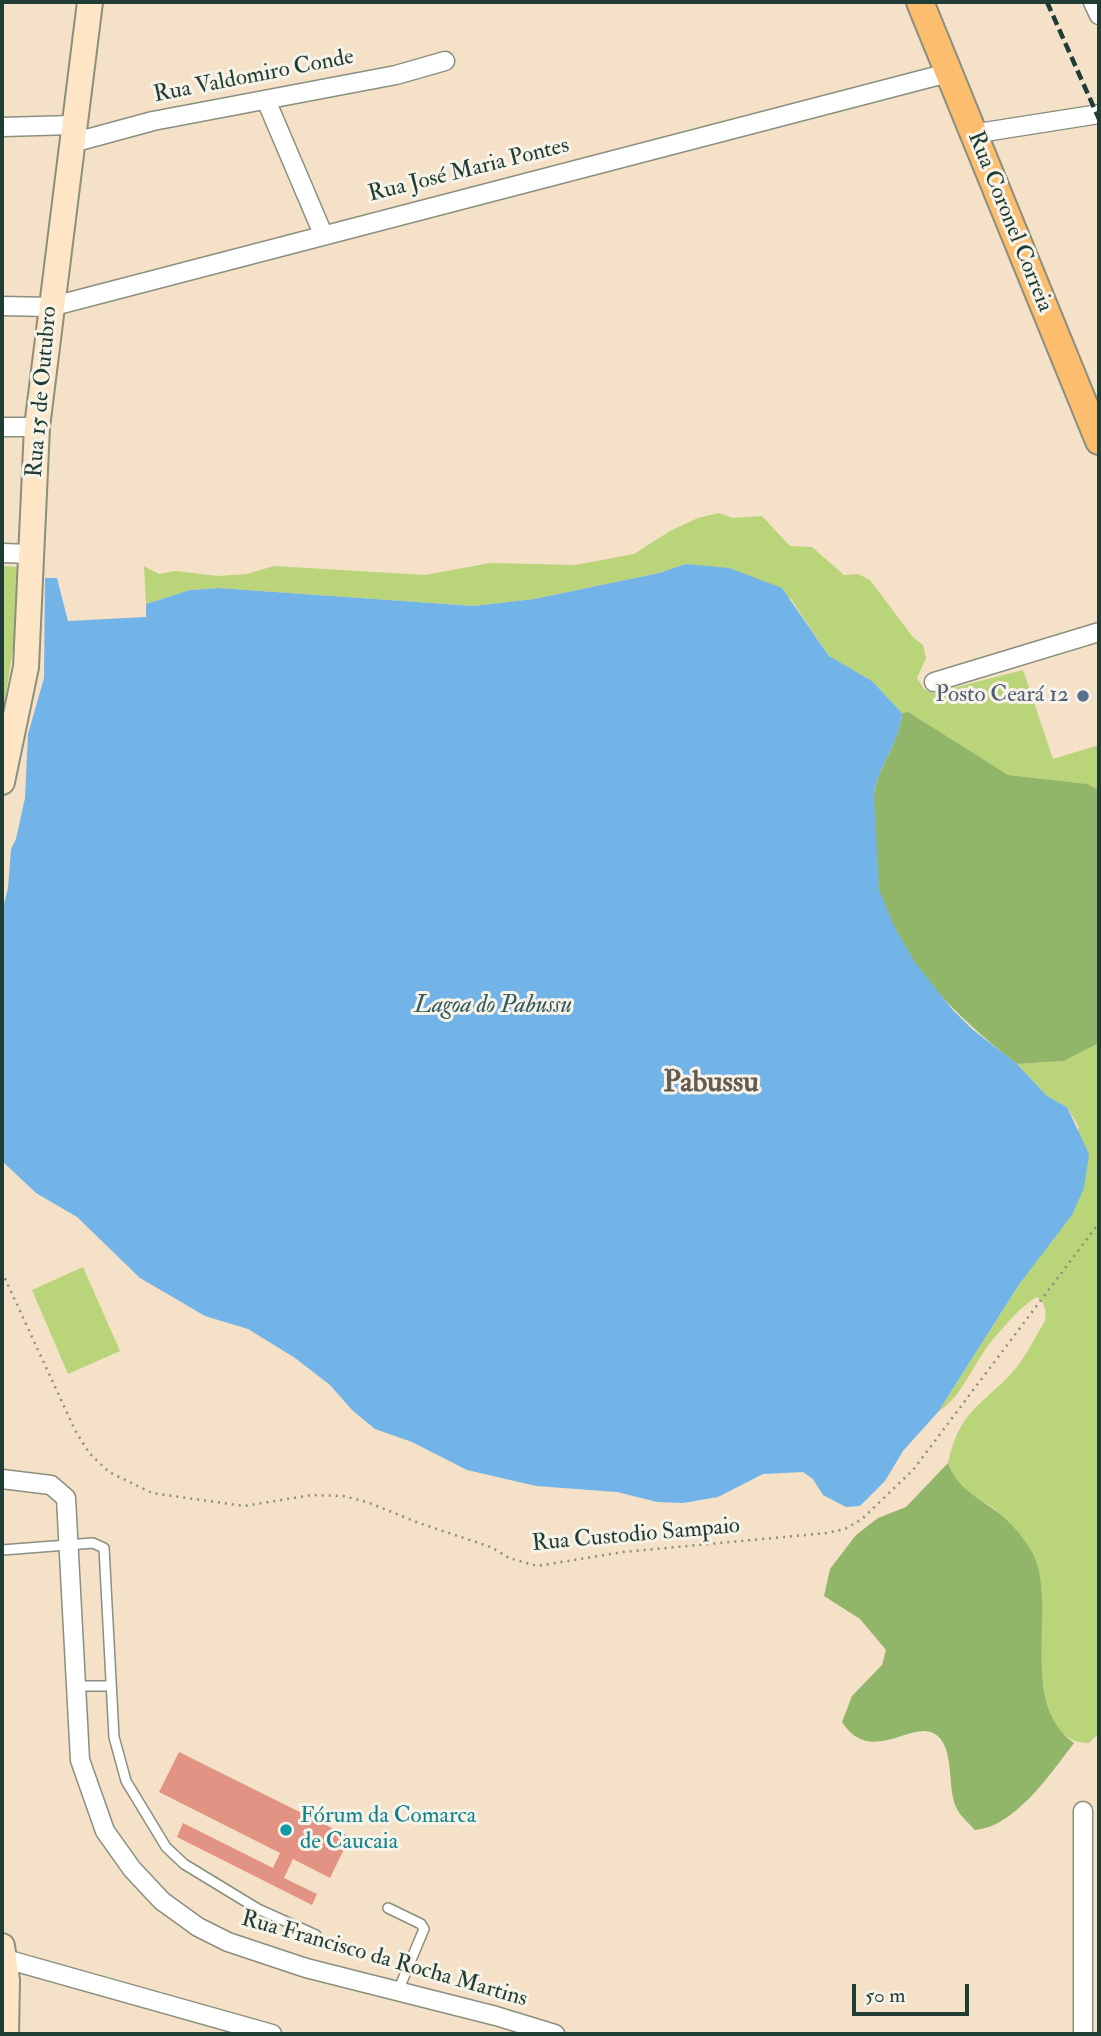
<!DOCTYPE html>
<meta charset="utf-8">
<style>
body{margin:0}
#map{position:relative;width:1101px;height:2036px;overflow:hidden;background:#f4e1c7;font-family:"IM FELL Double Pica",serif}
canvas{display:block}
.frame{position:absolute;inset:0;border:4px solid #1f3d34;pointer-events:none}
.scale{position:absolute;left:852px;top:1984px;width:117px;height:32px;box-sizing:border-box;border:4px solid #1f3d34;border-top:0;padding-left:9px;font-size:21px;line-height:24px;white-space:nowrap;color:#1f3d34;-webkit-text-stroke:5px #f7f3e8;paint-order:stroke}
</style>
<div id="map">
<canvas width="1101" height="2036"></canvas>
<div class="frame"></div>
<div class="scale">50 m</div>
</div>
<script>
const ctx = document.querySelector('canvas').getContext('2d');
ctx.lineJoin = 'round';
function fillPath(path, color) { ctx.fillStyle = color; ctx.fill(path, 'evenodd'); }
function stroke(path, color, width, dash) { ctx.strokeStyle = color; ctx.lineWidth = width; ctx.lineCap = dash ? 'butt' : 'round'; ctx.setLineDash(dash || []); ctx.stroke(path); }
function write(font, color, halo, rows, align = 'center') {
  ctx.font = font + ' "IM FELL Double Pica",serif'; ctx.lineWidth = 6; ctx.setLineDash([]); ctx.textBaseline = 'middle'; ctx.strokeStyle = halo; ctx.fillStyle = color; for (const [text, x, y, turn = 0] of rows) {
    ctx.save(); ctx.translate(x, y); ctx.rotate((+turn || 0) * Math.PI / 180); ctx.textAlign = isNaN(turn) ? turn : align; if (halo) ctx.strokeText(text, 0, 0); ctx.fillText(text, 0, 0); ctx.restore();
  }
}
fillPath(new Path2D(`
 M 719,513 L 733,518 L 762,516 L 790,546 L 812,547 L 844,575 L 858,574 L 870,580 L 912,636 L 923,645 L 926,658 L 917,678 L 924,689 L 933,693 L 1023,670 L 1053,759 L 1099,745 L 1099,790 L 1086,784 L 1008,775 L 936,732 L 920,719 L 902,713 L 872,681 L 829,656 L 791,599 L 686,564 L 659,573 L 534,599 L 474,606 L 218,588 L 190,590 L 146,604 L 144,566 L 159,574 L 176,571 L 218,576 L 247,574 L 274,566 L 425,575 L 490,563 L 575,565 L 634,554 L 670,531 L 698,518 Z
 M 2,566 L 17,567 L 15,635 L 2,721 Z
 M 1099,1043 L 1099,1733 L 1089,1743 C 1038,1744 1041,1659 1040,1622 C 1039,1610 1044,1591 1039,1580 C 1035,1569 1004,1517 997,1511 C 974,1492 961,1496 948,1463 C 959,1414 976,1409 1009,1376 C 1024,1361 1034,1339 1045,1321 C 1047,1312 1045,1303 1037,1297 C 1023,1303 990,1341 981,1356 C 968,1376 959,1398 938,1412 L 1020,1283 L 1079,1127 L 1067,1107 L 1047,1096 L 1017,1064 L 1064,1061 Z
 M 83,1267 L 120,1351 L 68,1374 L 32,1290 Z`), '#b9d479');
fillPath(new Path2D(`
 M 908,712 L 1008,775 L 1087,784 L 1099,790 L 1099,1043 L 1064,1061 L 1017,1064 C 963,1022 895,960 879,890 C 872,859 874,824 874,793 C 879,764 900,742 902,713 Z
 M 948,1463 C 958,1489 975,1495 996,1511 C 1008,1519 1028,1542 1034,1556 C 1057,1607 1018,1703 1074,1743 C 1051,1773 1015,1827 975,1830 C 969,1823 961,1817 957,1809 C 946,1789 956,1747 935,1734 C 911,1719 871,1767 842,1722 L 852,1696 L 882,1665 L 886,1650 L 860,1619 L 824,1596 L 830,1569 L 856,1535 L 878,1518 L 906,1507 Z`), '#92b669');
fillPath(new Path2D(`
 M 686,564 L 729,568 L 782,588 L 829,656 L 872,681 L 902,713 C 900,742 879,764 874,793 L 879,890 L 895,928 L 916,964 L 952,1009 L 972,1029 L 1017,1064 L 1047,1096 L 1067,1107 L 1089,1154 L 1084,1188 L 1072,1215 L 1020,1283 L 938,1412 L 903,1451 L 885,1481 L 860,1506 L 846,1507 L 823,1495 L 813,1479 L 803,1472 L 763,1474 L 718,1497 L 683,1503 L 657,1502 L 617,1492 L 536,1486 L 467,1470 L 412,1442 L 375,1429 L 352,1410 L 330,1385 L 295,1358 L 248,1329 L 205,1316 L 140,1278 L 77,1217 L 36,1193 L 2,1161 L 2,912 L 8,888 L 11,849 L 16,839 L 25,798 L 28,734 L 44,678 L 45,578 L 57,578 L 68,621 L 146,617 L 146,604 L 190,590 L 218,588 L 474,606 L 534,599 L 659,573 Z`), '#73b4e8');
fillPath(new Path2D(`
 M 179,1752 L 350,1837 L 330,1878 L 293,1859 L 284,1878 L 317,1894 L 312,1905 L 177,1837 L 183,1823 L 273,1868 L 280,1853 L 159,1792 Z`), '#e29383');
const lane = new Path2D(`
 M 2,1550 L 93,1543 L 104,1548 L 114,1737 L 126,1781 L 166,1847 L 184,1864 L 258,1909 L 316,1935
 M 76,1686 L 111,1686
 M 388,1908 L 421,1924 L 424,1929 L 398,1991`);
const street = new Path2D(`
 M 1093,2 L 1099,15
 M 266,100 L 323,234
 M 2,127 L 73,125
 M 972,134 L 1099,114
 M 72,143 L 153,121 L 396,75 L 445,61
 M 2,306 L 50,307 L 948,73
 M 2,427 L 37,427
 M 2,553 L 31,554
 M 934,682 L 1099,632
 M 2,1479 L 51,1485 L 66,1498 L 80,1760 L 105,1831 L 132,1869 L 162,1901 L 198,1927 L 228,1942 L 306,1968 L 496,2016 L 555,2034
 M 2,1958 L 272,2034
 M 1083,2034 L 1083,1811`);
const secondary = new Path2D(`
 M 2,782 L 26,667 L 37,427 L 90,2
 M 2,1946 L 7,1980 L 6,2034`);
const primary = new Path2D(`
 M 920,2 L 1099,441`);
stroke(lane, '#8a8f7e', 12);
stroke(street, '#8a8f7e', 21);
stroke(secondary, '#8a8f7e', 28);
stroke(primary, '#8a8f7e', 30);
stroke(new Path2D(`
 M 2,1272 L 75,1430 L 89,1453 L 109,1472 L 152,1493 L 244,1506 L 312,1495 L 343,1496 L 367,1502 L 419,1523 L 491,1547 L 509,1558 L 537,1566 L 623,1552 L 827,1533 L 845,1529 L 862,1519 L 913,1470 L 1099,1223`), '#8a8f7e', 2.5, [2, 5]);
stroke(lane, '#fff', 9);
stroke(street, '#fff', 18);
stroke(secondary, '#fee5c5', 24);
stroke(primary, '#fcbd6f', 26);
stroke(new Path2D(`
 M 1047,2 L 1099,119`), '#1f3d34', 4.5, [10, 5]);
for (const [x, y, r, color] of [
 [1083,696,7,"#5c6f8a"],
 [286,1830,7,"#0f9aa8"]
]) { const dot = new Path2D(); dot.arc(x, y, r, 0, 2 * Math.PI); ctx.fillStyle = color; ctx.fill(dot); stroke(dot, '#f7f3e8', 2.5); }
write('23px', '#1f3d34', '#f7f3e8', [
 ["Rua Valdomiro Conde",254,77,-11],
 ["Rua José Maria Pontes",469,171,-14],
 ["Rua Coronel Correia",1009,222,68],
 ["Rua 15 de Outubro",43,392,-85],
 ["Rua Custodio Sampaio",636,1536,-5],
 ["Rua Francisco da Rocha Martins",384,1960,16]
]);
write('23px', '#4e5e75', '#f7f3e8', [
 ["Posto Ceará 12",1069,696]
], 'right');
write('23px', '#0d838f', '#f7f3e8', [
 ["Fórum da Comarca",300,1817],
 ["de Caucaia",300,1843]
], 'left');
write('italic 24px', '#345b61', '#f7f3e8', [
 ["Lagoa do Pabussu",493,1007]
]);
write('bold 30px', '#635b50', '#f7f3e8', [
 ["Pabussu",711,1085]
]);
</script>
